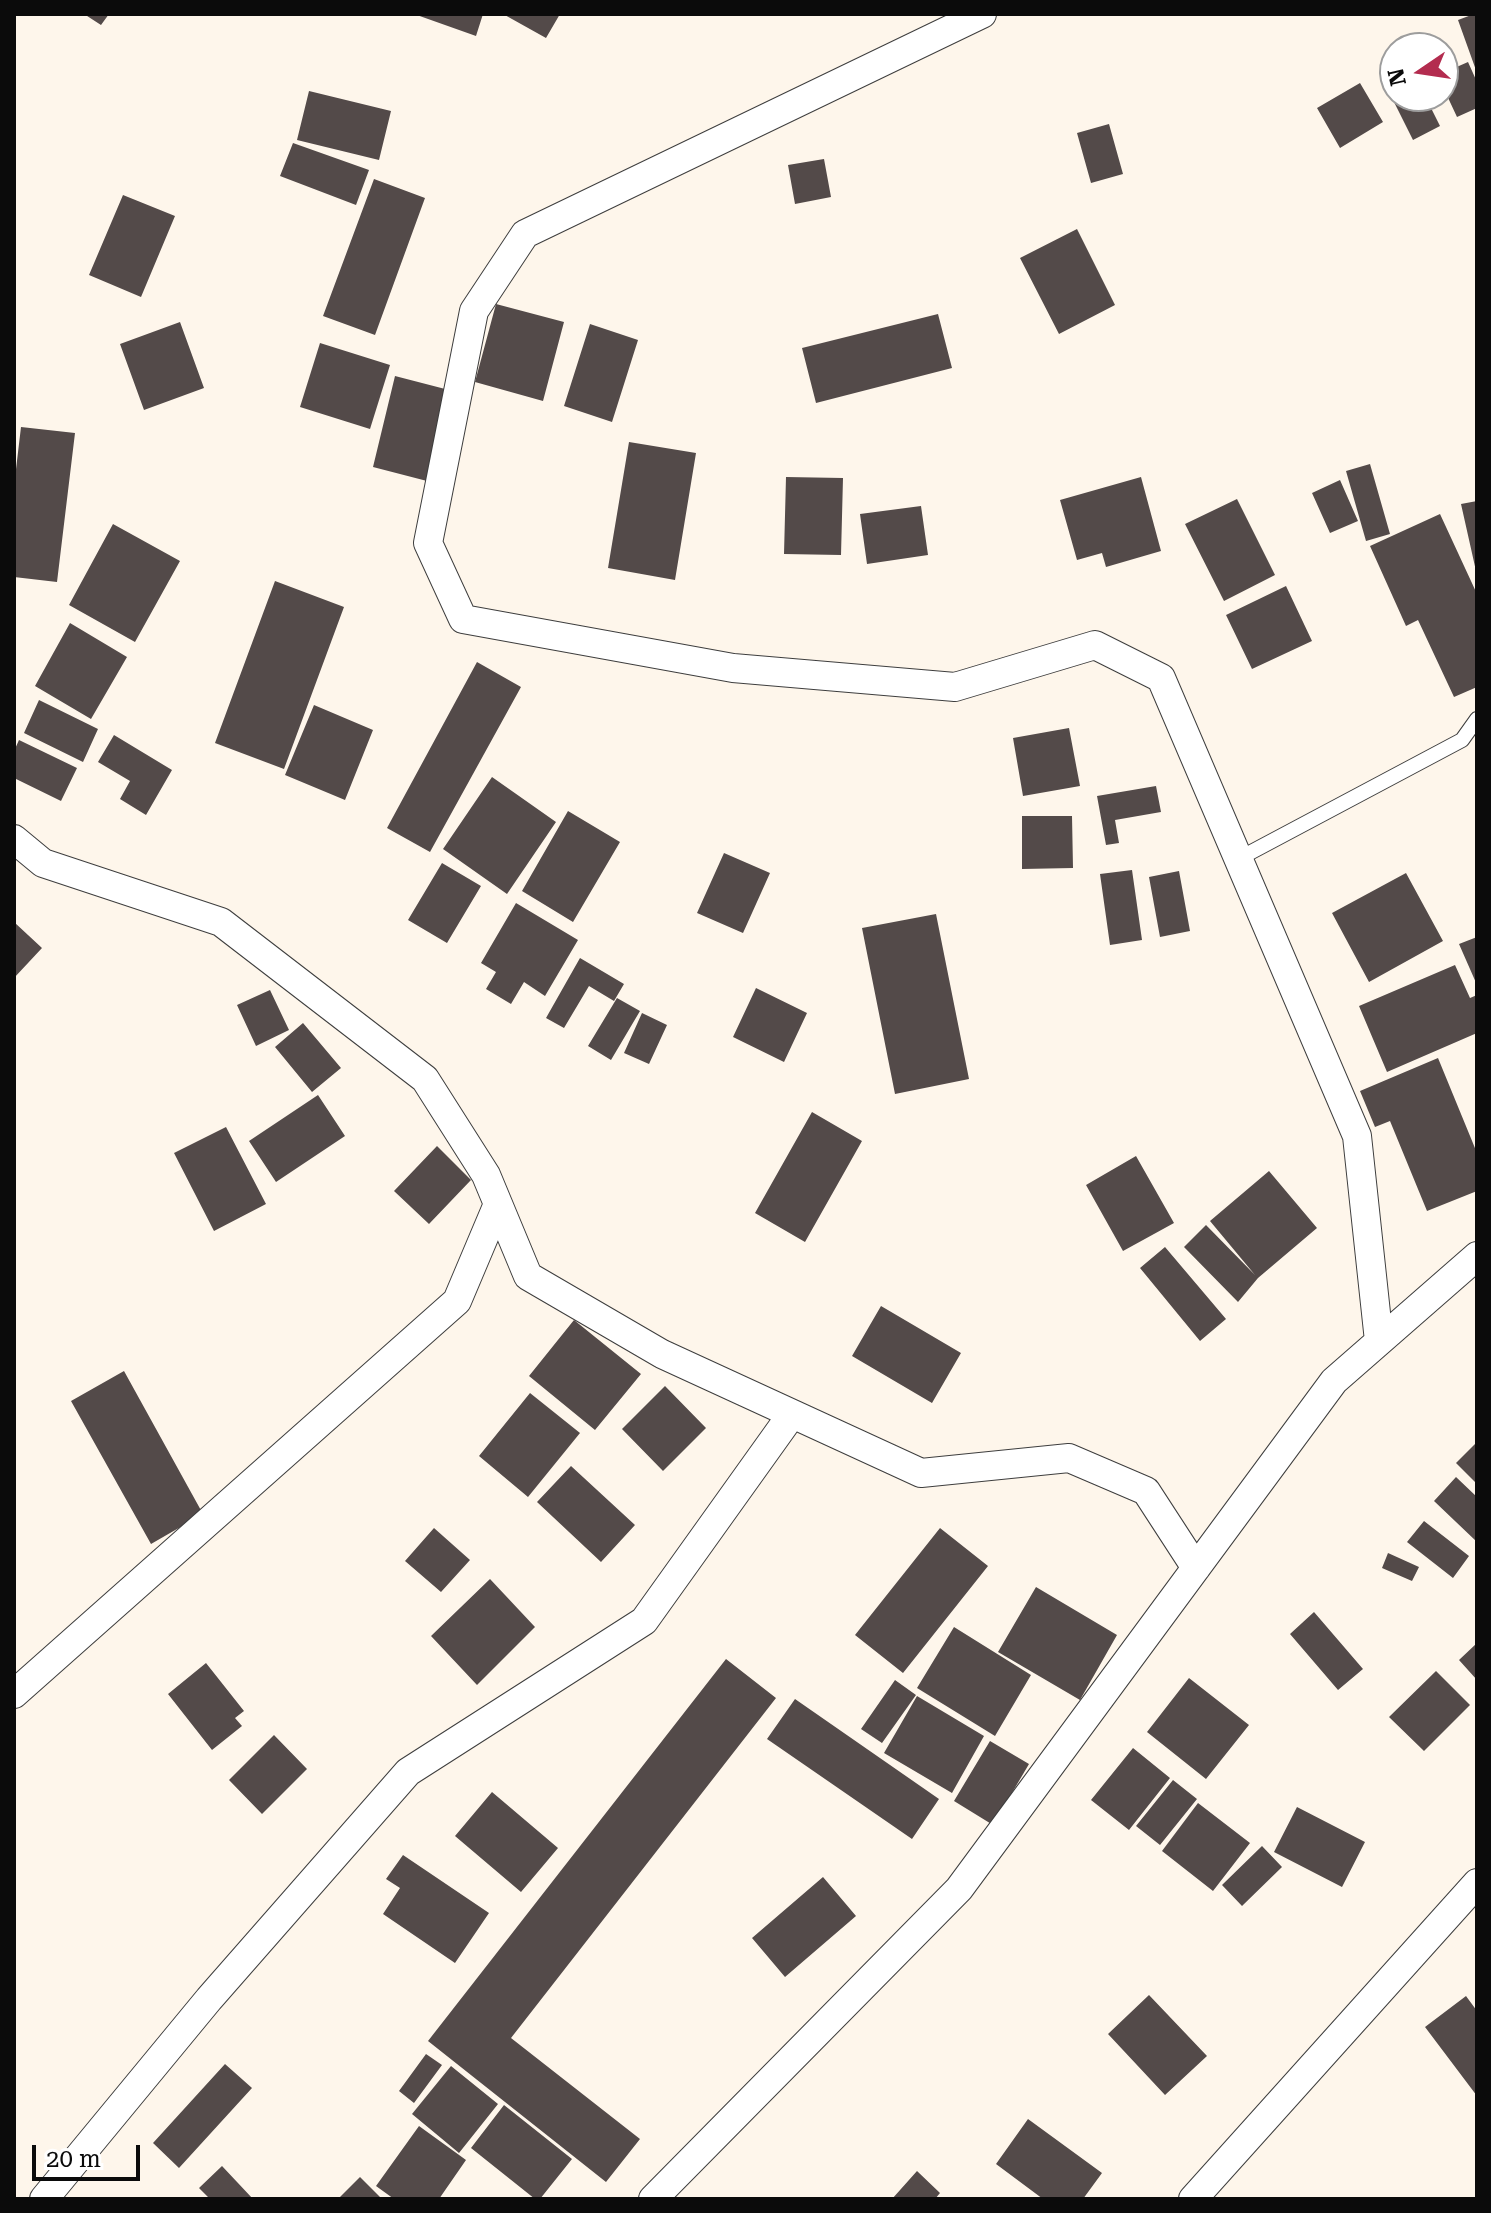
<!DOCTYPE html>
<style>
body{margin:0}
#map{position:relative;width:1491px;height:2213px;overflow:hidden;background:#fef6eb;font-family:"Roboto Serif",serif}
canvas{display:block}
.frame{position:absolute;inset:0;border:16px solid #0b0b0b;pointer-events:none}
.north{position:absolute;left:1379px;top:32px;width:80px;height:80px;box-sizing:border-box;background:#fff;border:2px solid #9d9d9d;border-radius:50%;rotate:257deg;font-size:22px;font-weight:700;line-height:32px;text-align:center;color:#0b0b0b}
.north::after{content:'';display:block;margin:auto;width:28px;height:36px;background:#b32c4f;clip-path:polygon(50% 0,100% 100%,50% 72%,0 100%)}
.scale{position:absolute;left:32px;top:2145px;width:108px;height:36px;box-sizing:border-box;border:4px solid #0b0b0b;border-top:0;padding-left:10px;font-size:24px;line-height:28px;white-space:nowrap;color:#0b0b0b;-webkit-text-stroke:6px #fff;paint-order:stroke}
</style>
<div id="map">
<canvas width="1491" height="2213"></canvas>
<div class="frame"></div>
<div class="north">N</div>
<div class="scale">20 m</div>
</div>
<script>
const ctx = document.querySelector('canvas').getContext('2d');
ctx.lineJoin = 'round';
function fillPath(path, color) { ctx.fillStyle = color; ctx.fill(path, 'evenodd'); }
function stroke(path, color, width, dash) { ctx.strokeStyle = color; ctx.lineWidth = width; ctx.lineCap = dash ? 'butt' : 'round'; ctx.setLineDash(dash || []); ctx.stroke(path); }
fillPath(new Path2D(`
 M 84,14 L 109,14 L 101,25 Z
 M 414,14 L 483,14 L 476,36 Z
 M 503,14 L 560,14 L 546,38 Z
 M 1474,14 L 1477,14 L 1477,73 L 1458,20 Z
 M 1468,62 L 1477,82 L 1477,108 L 1457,117 L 1443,87 L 1443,73 Z
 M 1360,83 L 1383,122 L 1340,148 L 1317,108 Z
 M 309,91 L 391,111 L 379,160 L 297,140 Z
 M 1407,96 L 1425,96 L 1440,126 L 1413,140 L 1394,102 Z
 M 1109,124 L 1123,174 L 1091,183 L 1077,133 Z
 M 293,143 L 369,170 L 356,205 L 280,176 Z
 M 824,159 L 831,197 L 795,204 L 788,165 Z
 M 374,179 L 425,198 L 375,335 L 323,316 Z
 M 123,195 L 175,216 L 141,297 L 89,275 Z
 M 1077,229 L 1115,305 L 1059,334 L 1020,258 Z
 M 496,304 L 564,322 L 543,401 L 475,382 Z
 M 938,314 L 952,368 L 816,403 L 802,348 Z
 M 180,322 L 204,388 L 144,410 L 120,344 Z
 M 590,324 L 638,340 L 612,422 L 564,406 Z
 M 320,343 L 390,365 L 370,429 L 300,407 Z
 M 395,376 L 449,390 L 427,481 L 373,467 Z
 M 21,427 L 75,433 L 57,582 L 14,577 L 14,486 Z
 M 629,442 L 696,453 L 675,580 L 608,568 Z
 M 1370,464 L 1390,534 L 1366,541 L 1346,471 Z
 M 786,477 L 843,478 L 841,555 L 784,554 Z
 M 1141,477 L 1161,551 L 1106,567 L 1102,553 L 1077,560 L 1060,500 Z
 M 1340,480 L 1358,521 L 1330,533 L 1312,493 Z
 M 1237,499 L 1275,575 L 1224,601 L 1185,524 Z
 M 1477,501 L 1477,571 L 1476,571 L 1461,504 Z
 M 921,506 L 928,555 L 867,564 L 860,514 Z
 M 1440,514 L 1477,594 L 1477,687 L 1454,697 L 1418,620 L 1406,626 L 1370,546 Z
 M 113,524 L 180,561 L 135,642 L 69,605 Z
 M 275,581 L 344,607 L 284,769 L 215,743 Z
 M 1286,586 L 1312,641 L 1252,669 L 1226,615 Z
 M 70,623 L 127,657 L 91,719 L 35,686 Z
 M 477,662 L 521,687 L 430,852 L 387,828 Z
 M 39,700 L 98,729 L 83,762 L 24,733 Z
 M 314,705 L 373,730 L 345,800 L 285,775 Z
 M 1069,728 L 1080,786 L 1023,796 L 1013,738 Z
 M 114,735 L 172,770 L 146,815 L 120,799 L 130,781 L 98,762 Z
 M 19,740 L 77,768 L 61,801 L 14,778 L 14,751 Z
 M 492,777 L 556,822 L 507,894 L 443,849 Z
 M 1156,786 L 1161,812 L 1115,820 L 1119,843 L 1106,845 L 1097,796 Z
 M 568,811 L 620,842 L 573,922 L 522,891 Z
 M 1022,816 L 1072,816 L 1073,868 L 1022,869 Z
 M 724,853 L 770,873 L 743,933 L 697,913 Z
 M 442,863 L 481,886 L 447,943 L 408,920 Z
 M 1132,870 L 1142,940 L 1110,945 L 1100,874 Z
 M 1179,871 L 1190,931 L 1160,937 L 1149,877 Z
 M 1406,873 L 1443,941 L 1369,982 L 1332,913 Z
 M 516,903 L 578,940 L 545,996 L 524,982 L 511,1004 L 486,989 L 496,972 L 481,963 Z
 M 936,914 L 969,1079 L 895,1094 L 862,928 Z
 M 14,922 L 42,948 L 14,978 Z
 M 1477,937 L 1477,985 L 1459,944 Z
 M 580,958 L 624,984 L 614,1001 L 589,986 L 564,1028 L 546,1018 Z
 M 1455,965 L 1470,998 L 1477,995 L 1477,1033 L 1387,1072 L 1359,1006 Z
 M 756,988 L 807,1013 L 784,1062 L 733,1037 Z
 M 270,990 L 289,1030 L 256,1046 L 237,1005 Z
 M 617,998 L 640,1011 L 611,1060 L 588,1046 Z
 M 642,1013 L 667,1025 L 649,1064 L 624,1053 Z
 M 303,1023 L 341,1068 L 312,1092 L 275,1047 Z
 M 1438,1058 L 1477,1153 L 1477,1191 L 1427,1211 L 1390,1121 L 1375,1127 L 1360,1091 Z
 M 318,1095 L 345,1136 L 276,1182 L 249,1141 Z
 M 812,1112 L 862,1141 L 805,1242 L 755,1213 Z
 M 226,1127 L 266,1204 L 214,1231 L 174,1153 Z
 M 437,1146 L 471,1180 L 429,1224 L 394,1191 Z
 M 1136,1156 L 1174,1223 L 1123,1251 L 1086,1185 Z
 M 1269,1171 L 1317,1228 L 1258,1278 L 1238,1302 L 1184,1247 L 1206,1225 L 1255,1275 L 1210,1221 Z
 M 1165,1247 L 1226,1319 L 1200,1341 L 1140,1268 Z
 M 881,1306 L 961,1353 L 932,1403 L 852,1356 Z
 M 574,1320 L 641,1374 L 595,1430 L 529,1376 Z
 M 124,1371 L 203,1514 L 151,1544 L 71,1401 Z
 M 665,1386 L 706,1428 L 663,1471 L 622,1429 Z
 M 530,1393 L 580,1433 L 528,1497 L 479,1456 Z
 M 1477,1442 L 1477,1484 L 1456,1463 Z
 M 571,1466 L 635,1525 L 601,1562 L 537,1502 Z
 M 1456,1477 L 1477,1497 L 1477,1542 L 1434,1501 Z
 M 1424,1521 L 1469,1556 L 1453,1578 L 1407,1542 Z
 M 434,1528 L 470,1560 L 441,1592 L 405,1561 Z
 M 940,1528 L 988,1566 L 903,1673 L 855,1635 Z
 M 1388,1553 L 1419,1567 L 1412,1581 L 1382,1568 Z
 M 490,1579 L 535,1627 L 477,1685 L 431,1636 Z
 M 1036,1587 L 1117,1635 L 1080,1700 L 998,1652 Z
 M 1314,1612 L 1363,1669 L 1338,1690 L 1290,1634 Z
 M 954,1627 L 1031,1675 L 995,1736 L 917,1688 Z
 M 1477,1643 L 1477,1680 L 1459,1660 Z
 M 726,1659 L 776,1698 L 511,2038 L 640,2139 L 606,2182 L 428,2041 Z
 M 206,1663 L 244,1711 L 235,1718 L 242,1726 L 212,1750 L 168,1694 Z
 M 1436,1671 L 1470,1705 L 1424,1751 L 1389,1717 Z
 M 1189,1678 L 1249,1725 L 1206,1779 L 1147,1732 Z
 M 895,1680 L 916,1695 L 882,1743 L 861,1729 Z
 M 917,1696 L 984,1736 L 952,1793 L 884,1753 Z
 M 795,1699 L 939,1799 L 912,1839 L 767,1739 Z
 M 274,1735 L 307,1769 L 262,1814 L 229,1780 Z
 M 990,1741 L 1029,1764 L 993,1825 L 954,1801 Z
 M 1133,1748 L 1170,1778 L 1129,1830 L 1091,1800 Z
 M 1173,1780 L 1197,1799 L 1160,1845 L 1136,1826 Z
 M 492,1792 L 558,1848 L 521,1892 L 455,1836 Z
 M 1198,1803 L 1250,1843 L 1213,1891 L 1162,1851 Z
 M 1297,1807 L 1365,1842 L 1342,1887 L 1274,1852 Z
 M 1262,1846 L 1282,1867 L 1242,1906 L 1222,1885 Z
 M 403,1855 L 489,1913 L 455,1963 L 383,1914 L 400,1888 L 386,1879 Z
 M 823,1877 L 856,1916 L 785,1977 L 752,1938 Z
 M 1149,1995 L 1207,2056 L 1165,2095 L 1108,2034 Z
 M 1466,1996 L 1477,2011 L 1477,2096 L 1425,2027 Z
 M 426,2054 L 442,2065 L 414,2103 L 399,2091 Z
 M 225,2064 L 252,2088 L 179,2168 L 153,2143 Z
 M 451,2066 L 498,2104 L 459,2153 L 412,2114 Z
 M 504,2105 L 572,2159 L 540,2199 L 535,2199 L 471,2148 Z
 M 1028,2119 L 1102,2173 L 1083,2199 L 1043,2199 L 996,2164 Z
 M 419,2126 L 466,2160 L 439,2199 L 394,2199 L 376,2186 Z
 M 222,2166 L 253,2199 L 210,2199 L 199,2188 Z
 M 917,2171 L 940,2193 L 935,2199 L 892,2199 Z
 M 360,2177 L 382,2199 L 338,2199 Z`), '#534a49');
const service = new Path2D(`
 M 1240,858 L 1462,740 L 1477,719`);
const minor = new Path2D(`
 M 982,14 L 525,234 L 474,311 L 428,543 L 463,619 L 733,668 L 955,687 L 1095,645 L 1161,678 L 1357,1136 L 1379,1341
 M 14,839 L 43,863 L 221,922 L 425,1079 L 486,1175 L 528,1276 L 662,1354 L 921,1473 L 1069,1458 L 1146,1491 L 1196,1568
 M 14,1694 L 457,1301 L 498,1204
 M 44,2199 L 209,1999 L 408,1772 L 644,1621 L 792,1414
 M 653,2199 L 959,1889 L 1334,1381 L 1477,1256
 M 1193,2199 L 1477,1883`);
stroke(service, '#3e3e3e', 16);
stroke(minor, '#3e3e3e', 30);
stroke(service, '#fff', 14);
stroke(minor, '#fff', 28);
</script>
